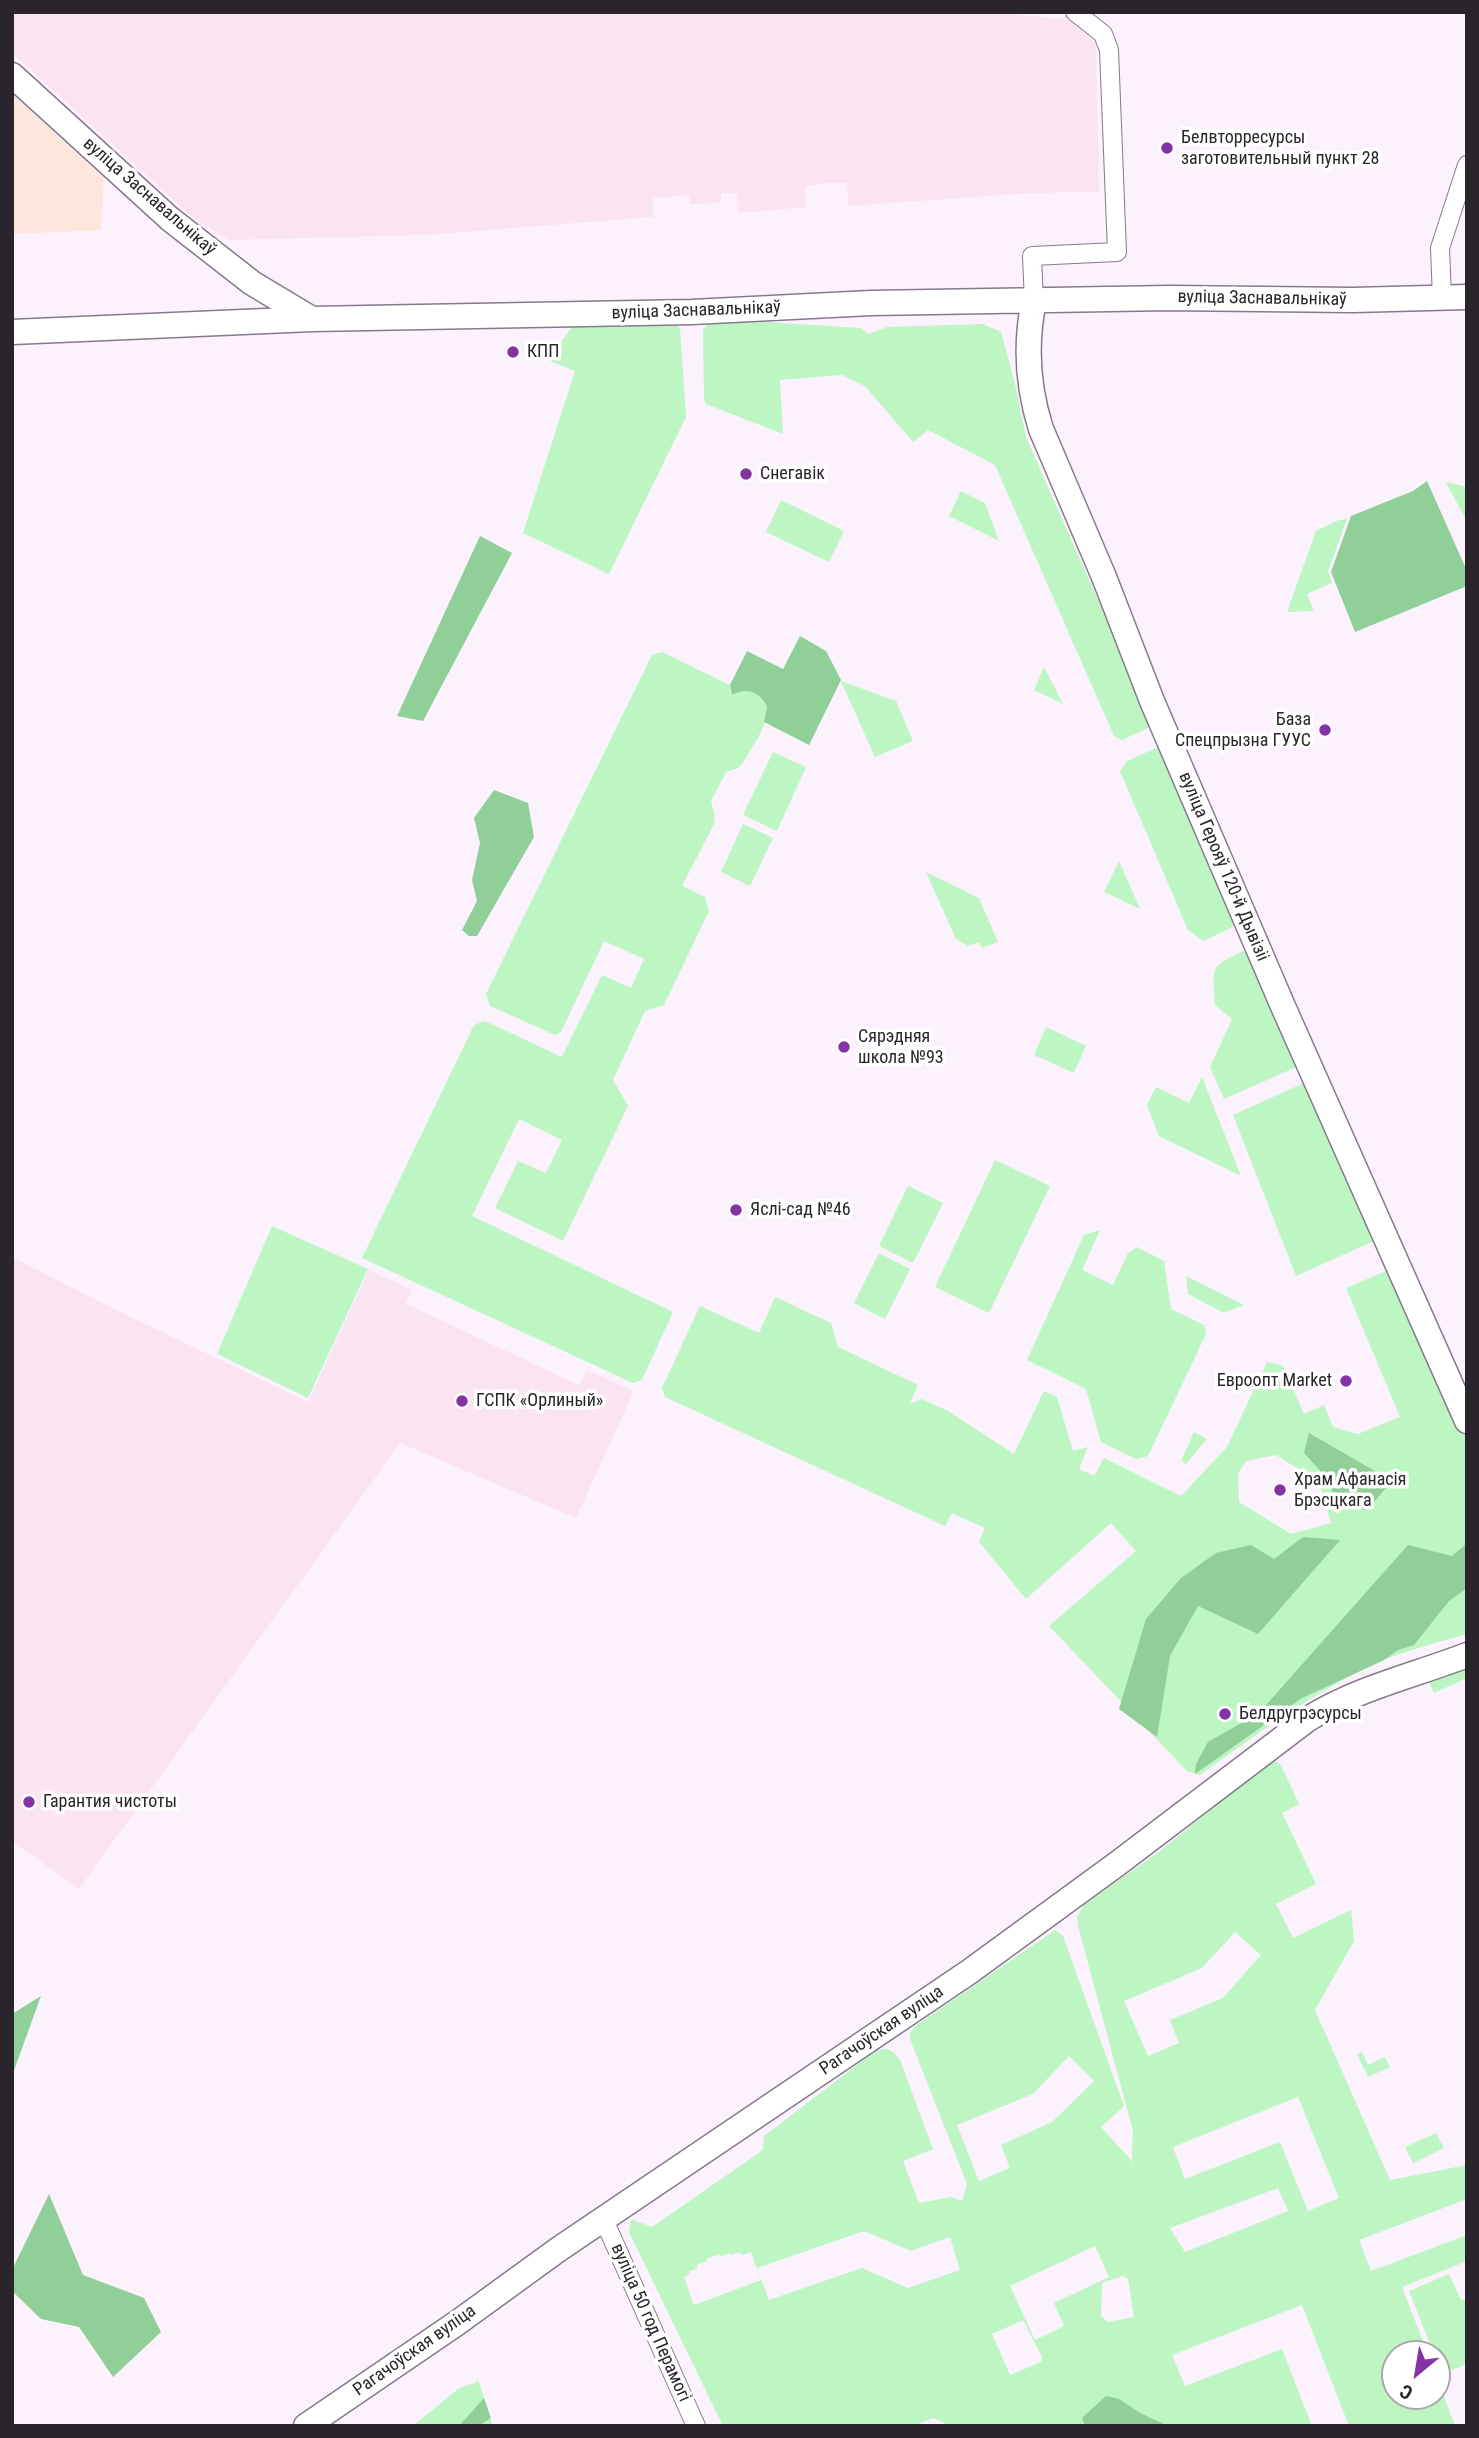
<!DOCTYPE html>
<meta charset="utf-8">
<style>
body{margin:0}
#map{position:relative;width:1479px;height:2438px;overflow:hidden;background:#fbf2fe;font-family:"Roboto Condensed",sans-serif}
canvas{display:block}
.frame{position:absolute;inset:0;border:14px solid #2a252c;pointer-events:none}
.north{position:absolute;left:1381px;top:2340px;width:70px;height:70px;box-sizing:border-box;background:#fff;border:2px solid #aaa8ab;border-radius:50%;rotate:210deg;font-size:19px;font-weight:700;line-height:28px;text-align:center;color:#2a252c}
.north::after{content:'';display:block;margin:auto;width:24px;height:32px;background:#8333a3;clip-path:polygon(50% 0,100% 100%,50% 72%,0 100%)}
</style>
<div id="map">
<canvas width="1479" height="2438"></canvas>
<div class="frame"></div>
<div class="north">С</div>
</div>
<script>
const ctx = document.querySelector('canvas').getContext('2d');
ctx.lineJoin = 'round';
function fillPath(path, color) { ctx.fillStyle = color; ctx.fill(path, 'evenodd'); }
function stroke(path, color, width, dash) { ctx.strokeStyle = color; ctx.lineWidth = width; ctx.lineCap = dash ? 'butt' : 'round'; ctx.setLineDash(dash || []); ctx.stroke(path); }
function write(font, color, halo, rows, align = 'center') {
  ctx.font = font + ' "Roboto Condensed",sans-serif'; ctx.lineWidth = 7; ctx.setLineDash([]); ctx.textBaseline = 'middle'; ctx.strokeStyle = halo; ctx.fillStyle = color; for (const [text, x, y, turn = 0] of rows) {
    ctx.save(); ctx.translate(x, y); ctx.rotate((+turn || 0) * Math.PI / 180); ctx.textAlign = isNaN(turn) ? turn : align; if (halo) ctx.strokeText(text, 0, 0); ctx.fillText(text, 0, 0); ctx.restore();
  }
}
fillPath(new Path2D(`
 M 12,94 L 104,179 L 101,230 L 12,234 Z`), '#fde6db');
fillPath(new Path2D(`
 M 12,12 L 997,12 L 1070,20 L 1096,44 L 1099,192 L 1031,193 L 848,206 L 847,183 L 827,183 L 805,187 L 806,207 L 739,213 L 737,193 L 721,193 L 721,203 L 690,204 L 689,195 L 653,198 L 653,217 L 426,235 L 229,240 L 192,217 L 12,53 Z
 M 12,1257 L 112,1308 L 308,1402 L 369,1270 L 412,1290 L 406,1304 L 579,1385 L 587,1370 L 634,1391 L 576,1518 L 400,1443 L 79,1889 L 12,1841 Z`), '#fbe4f1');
fillPath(new Path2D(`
 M 765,322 L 860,328 L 869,334 L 887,327 L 983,324 L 1001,332 L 1015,384 L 1026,437 L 1150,718 L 1148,728 L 1122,740 L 1114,736 L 995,465 L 928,430 L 913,442 L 865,386 L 842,375 L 780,380 L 783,434 L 706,404 L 704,400 L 703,330 L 708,323 Z
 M 672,323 L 680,328 L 686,417 L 609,574 L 523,533 L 575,371 L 548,360 L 574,324 Z
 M 1446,482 L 1467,487 L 1467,522 Z
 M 961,491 L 985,503 L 999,541 L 949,516 Z
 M 781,500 L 844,531 L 829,562 L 766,532 Z
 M 1347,519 L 1328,571 L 1332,583 L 1307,594 L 1314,611 L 1287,612 L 1316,531 L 1339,520 Z
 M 662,652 L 730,685 L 732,695 C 740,690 749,688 758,694 C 781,711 752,746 743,763 L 738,768 L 726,772 L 711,801 L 715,816 L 714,824 L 682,886 L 705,897 L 709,911 L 664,1005 L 645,1011 L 613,1080 L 628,1106 L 563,1241 L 495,1208 L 518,1161 L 546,1173 L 562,1140 L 519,1119 L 472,1216 L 673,1312 L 642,1380 L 633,1383 L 362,1258 L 474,1025 L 485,1021 L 562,1057 L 602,975 L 631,988 L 644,959 L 604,941 L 561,1032 L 555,1035 L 490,1006 L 486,994 L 652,655 Z
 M 1044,667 L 1063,704 L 1034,690 Z
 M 841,681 L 896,701 L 913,741 L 875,757 Z
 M 1156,748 L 1167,752 L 1239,916 L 1233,927 L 1203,941 L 1188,930 L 1120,771 L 1127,761 Z
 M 773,752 L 806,767 L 777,831 L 743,815 Z
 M 743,824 L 773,838 L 750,886 L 721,872 Z
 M 1119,861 L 1140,909 L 1104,892 Z
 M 926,872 L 979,898 L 998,942 L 982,948 L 979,942 L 968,946 L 956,939 Z
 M 1243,951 L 1246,952 L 1301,1065 L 1224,1099 L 1210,1067 L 1232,1019 L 1215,1005 C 1214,968 1207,968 1243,951 Z
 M 1046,1027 L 1086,1046 L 1074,1073 L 1034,1055 Z
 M 1202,1077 L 1241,1176 L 1159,1136 L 1147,1105 L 1156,1087 L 1189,1103 Z
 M 1306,1082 L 1376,1240 L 1296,1276 L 1233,1115 Z
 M 995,1160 L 1050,1186 L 989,1313 L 935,1287 Z
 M 908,1186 L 943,1203 L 913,1263 L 879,1246 Z
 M 272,1226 L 368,1269 L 308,1398 L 217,1354 Z
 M 1100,1230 L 1082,1270 L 1113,1285 L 1128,1253 L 1137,1247 L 1164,1261 L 1171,1309 L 1204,1325 L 1206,1334 L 1148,1456 L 1136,1459 L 1101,1442 L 1086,1389 L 1027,1360 L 1084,1235 Z
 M 879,1253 L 910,1269 L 885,1319 L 854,1303 Z
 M 1398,1266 L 1467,1439 L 1467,1634 C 1439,1642 1411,1649 1384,1660 C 1317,1689 1259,1733 1200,1775 L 1187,1771 L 1049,1626 L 1136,1551 L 1111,1523 L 1026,1599 L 979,1542 L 985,1528 L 952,1513 L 945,1526 L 665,1397 L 662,1388 L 700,1306 L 759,1333 L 775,1297 L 831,1323 L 838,1347 L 918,1385 L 910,1404 L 922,1399 L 948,1411 L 1014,1454 L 1044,1391 L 1057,1397 L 1073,1451 L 1088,1447 L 1079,1469 L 1094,1476 L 1104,1458 L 1181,1496 L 1227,1447 L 1267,1362 L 1283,1366 L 1304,1414 L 1324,1405 L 1333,1427 L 1358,1434 L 1400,1417 L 1346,1288 ZM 1276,1455 L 1319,1482 L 1331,1523 L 1291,1534 L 1239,1502 L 1238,1474 L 1246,1461 Z
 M 1186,1276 L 1244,1305 L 1224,1313 L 1188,1294 Z
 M 1194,1432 L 1207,1439 L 1186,1464 L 1181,1461 Z
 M 1467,1668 L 1467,1678 L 1434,1693 L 1428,1680 Z
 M 1273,1759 L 1281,1765 L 1299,1804 L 1282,1813 L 1316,1884 L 1276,1904 L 1293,1938 L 1351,1910 L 1354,1941 L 1315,2010 L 1390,2180 L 1467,2165 L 1467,2199 L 1359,2240 L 1371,2271 L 1467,2235 L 1467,2261 L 1402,2287 L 1428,2354 L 1395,2354 L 1395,2396 L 1437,2396 L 1437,2378 L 1455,2426 L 1349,2426 L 1302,2305 L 1172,2355 L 1185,2386 L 1282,2349 L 1312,2426 L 951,2426 L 933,2418 L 914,2426 L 723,2426 L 629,2232 L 631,2219 L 652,2227 L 763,2150 L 764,2136 L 874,2052 C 885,2046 893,2049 900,2060 L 933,2149 L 903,2161 L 919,2203 L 951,2197 L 962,2201 L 967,2184 L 910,2039 L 910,2033 L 914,2027 L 1055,1930 L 1063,1936 L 1124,2106 L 1101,2127 L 1131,2160 L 1131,2173 L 1133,2131 L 1078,1926 L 1077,1917 L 1084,1905 L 1160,1851 L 1234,1791 L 1232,1786 ZM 1235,1932 L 1261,1955 L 1223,1998 L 1170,2020 L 1179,2043 L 1148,2056 L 1124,2001 L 1202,1968 ZM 1069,2056 L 1094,2081 L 1052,2122 L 1001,2145 L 1010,2168 L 979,2181 L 957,2125 L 1033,2094 ZM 1298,2097 L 1339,2198 L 1308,2211 L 1280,2142 L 1185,2179 L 1173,2147 ZM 1278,2188 L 1288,2211 L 1185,2252 L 1170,2228 ZM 864,2231 L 911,2251 L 950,2237 L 960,2270 L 908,2288 L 862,2268 L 769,2300 L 757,2268 ZM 1095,2246 L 1109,2277 L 1054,2303 L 1064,2326 L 1035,2340 L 1010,2286 ZM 740,2252 L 742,2255 L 751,2252 L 761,2280 L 694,2305 L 684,2277 L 690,2274 L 689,2271 L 698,2268 L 697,2265 L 707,2261 L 706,2259 L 719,2254 L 720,2257 L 730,2253 L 732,2255 ZM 1123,2276 L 1128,2279 L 1134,2317 L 1108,2322 L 1101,2316 L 1102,2283 ZM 1023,2320 L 1042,2357 L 1041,2362 L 1010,2375 L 992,2334 Z
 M 1362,2052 L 1368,2065 L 1385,2057 L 1390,2067 L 1368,2077 L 1357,2054 Z
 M 1436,2133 L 1444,2148 L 1413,2163 L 1405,2147 Z
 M 1449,2274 L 1461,2300 L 1467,2299 L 1467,2364 L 1442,2374 L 1437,2361 L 1437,2354 L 1434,2354 L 1409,2291 Z
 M 478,2379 L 493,2426 L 413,2426 L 459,2388 L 477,2382 Z`), '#bdf5c3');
fillPath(new Path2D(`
 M 1427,481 L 1467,571 L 1467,586 L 1355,632 L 1331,572 L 1351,516 L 1413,491 Z
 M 480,536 L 512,553 L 423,721 L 397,716 Z
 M 800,636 L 826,651 L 841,680 L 809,745 L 764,722 L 767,707 C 760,691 746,687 732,695 L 730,685 L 747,651 L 783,669 Z
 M 494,790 L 528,803 L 534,837 L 477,936 L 469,936 L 462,930 L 477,901 L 472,880 L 480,843 L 474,818 Z
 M 1309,1433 L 1392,1481 L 1367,1510 L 1339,1507 L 1326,1477 L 1304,1453 Z
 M 1303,1537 L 1340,1540 L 1258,1634 L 1198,1606 L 1170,1656 L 1157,1737 L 1119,1709 L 1146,1619 L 1181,1578 L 1216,1553 L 1251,1545 L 1274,1559 Z
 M 1467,1543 L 1467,1588 L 1449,1601 L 1414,1645 L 1398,1650 L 1384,1660 L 1302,1698 L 1195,1774 L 1196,1764 L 1208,1742 L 1259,1713 L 1408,1545 L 1452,1556 Z
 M 41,1996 L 12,2076 L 12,2014 Z
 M 49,2194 L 83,2275 L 144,2298 L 161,2332 L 113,2377 L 79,2327 L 41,2319 L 12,2291 L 12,2270 Z
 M 1106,2396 L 1119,2399 L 1140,2413 L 1166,2425 L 1085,2426 L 1082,2418 Z
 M 484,2398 L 491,2418 L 478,2426 L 459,2426 Z`), '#90cf97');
const street = new Path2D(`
 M 1442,298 L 1440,248 L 1467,165
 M 1034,301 L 1032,256 L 1117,252 L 1109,50 L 1103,34 L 1075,12
 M 604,2220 L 696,2426`);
const secondary = new Path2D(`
 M 12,75 L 170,219 L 252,283 L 312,319
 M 1034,301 C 1025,343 1028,388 1041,429 L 1104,577 L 1152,701 L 1282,1004 L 1467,1421
 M 12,332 L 312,319 L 692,312 L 871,303 L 1169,298 L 1353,300 L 1467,297
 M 306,2426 L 457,2323 L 559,2249 L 969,1972 L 1117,1864 L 1308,1719 C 1357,1688 1413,1676 1467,1655`);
stroke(street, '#86798b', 20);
stroke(secondary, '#86798b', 27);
stroke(street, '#fff', 18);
stroke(secondary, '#fff', 24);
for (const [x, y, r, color] of [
 [1167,148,7,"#8333a3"],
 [513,352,7,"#8333a3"],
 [746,474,7,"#8333a3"],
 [1325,730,7,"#8333a3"],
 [844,1047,7,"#8333a3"],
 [736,1210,7,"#8333a3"],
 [1346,1381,7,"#8333a3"],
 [462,1401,7,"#8333a3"],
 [1280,1490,7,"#8333a3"],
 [1225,1714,7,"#8333a3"],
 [29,1802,7,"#8333a3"]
]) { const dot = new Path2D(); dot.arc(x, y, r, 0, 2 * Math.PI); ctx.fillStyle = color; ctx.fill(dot); stroke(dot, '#fff', 2.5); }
write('18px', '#2a252c', '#fff', [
 ["Белвторресурсы",1181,138],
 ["заготовительный пункт 28",1181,159],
 ["КПП",527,352],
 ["Снегавік",760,474],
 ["База",1311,720,"right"],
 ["Спецпрызна ГУУС",1311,741,"right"],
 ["Сярэдняя",858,1037],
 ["школа №93",858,1058],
 ["Яслі-сад №46",750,1210],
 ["Евроопт Market",1332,1381,"right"],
 ["ГСПК «Орлиный»",476,1401],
 ["Храм Афанасія",1294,1480],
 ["Брэсцкага",1294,1501],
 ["Белдругрэсурсы",1239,1714],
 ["Гарантия чистоты",43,1802]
], 'left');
write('18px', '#2a252c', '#fff', [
 ["вуліца Заснавальнікаў",149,197,41],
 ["вуліца Заснавальнікаў",1262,299,1],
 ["вуліца Заснавальнікаў",696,311,-2],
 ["вуліца Герояў 120-й Дывізіі",1223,867,67],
 ["Рагачоўская вуліца",882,2031,-34],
 ["вуліца 50 год Перамогі",650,2323,66],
 ["Рагачоўская вуліца",415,2351,-35]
]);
</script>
